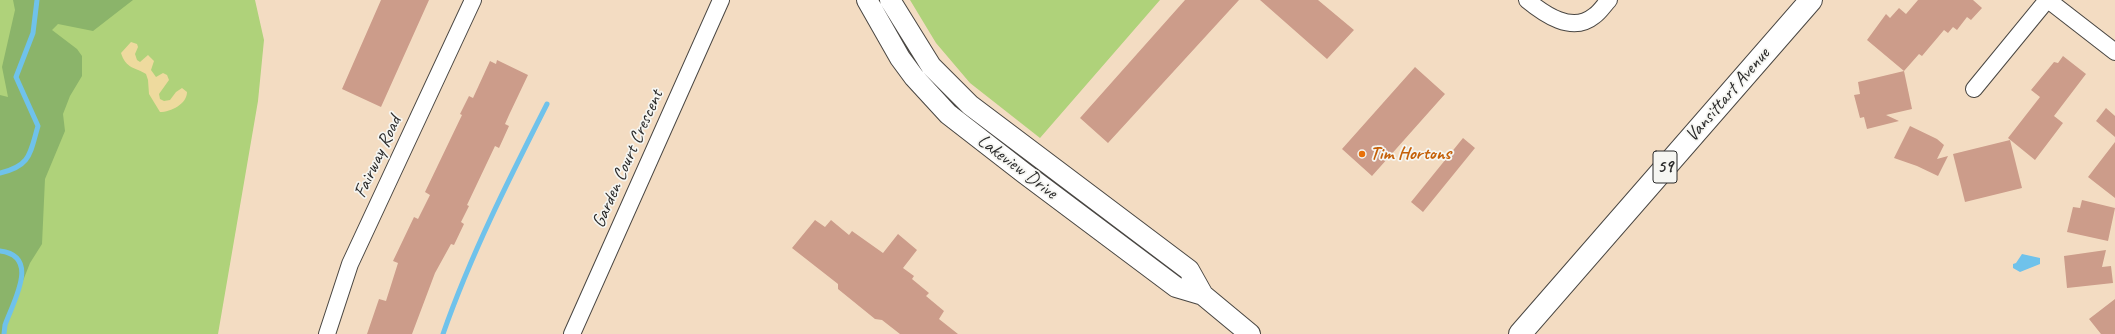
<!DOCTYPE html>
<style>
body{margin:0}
canvas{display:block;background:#f3dcc2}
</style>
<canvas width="2115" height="334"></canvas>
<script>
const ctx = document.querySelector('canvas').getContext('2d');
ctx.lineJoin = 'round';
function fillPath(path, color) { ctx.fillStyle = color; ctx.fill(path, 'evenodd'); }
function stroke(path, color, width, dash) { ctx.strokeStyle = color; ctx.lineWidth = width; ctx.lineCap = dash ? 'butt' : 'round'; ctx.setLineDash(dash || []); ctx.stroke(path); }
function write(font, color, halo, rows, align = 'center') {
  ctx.font = font + ' Caveat,sans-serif'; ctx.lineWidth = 3.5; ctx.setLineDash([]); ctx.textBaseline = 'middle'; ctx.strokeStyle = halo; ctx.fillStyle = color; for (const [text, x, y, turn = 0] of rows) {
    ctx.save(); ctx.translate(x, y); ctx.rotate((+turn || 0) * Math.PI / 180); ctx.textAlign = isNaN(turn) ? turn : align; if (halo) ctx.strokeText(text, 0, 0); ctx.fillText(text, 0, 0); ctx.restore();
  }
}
fillPath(new Path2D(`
 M 0,0 L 255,0 L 264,40 L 258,101 L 218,334 L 0,334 Z
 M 910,0 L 1160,0 L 1040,138 L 970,83 L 936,43 Z`), '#afd27a');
fillPath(new Path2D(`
 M 13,0 L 133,0 L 93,31 L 58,24 L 52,30 L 77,49 L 82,56 L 82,76 L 70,96 L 63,114 L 65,131 L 45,179 L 42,244 L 30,263 L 2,334 L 0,334 L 0,95 L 8,97 L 2,67 L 15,10 Z`), '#8bb46a');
fillPath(new Path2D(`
 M 131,42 L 137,44 L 138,47 L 135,54 L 137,60 L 140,62 L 148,55 L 154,61 L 151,70 L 156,77 L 163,73 L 167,75 L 169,80 L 159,94 L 160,99 L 164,101 L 170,100 L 176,92 L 182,88 L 187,92 C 187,104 171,112 160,112 L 149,94 L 148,80 L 146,74 C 135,67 126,69 121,53 Z`), '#eeda9e');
fillPath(new Path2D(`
 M 2022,254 L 2040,258 L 2040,264 L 2020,272 L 2013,268 L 2013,264 L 2016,263 Z`), '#6fc2eb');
stroke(new Path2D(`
 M 0,173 C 31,166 30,153 38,126 L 16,77 L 33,33 L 37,0
 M 0,251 C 41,256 13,302 5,325 L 4,334
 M 443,334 C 471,254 509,179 547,104`), '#6fc2eb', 5);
fillPath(new Path2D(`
 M 381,0 L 429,0 L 381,107 L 342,89 Z
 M 1185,0 L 1239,0 L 1108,143 L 1080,118 Z
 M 1260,0 L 1318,0 L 1354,30 L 1327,59 Z
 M 1918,0 L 1973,0 L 1982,8 L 1971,20 L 1967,17 L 1957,30 L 1953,27 L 1948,33 L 1944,30 L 1922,56 L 1919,54 L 1904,71 L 1912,109 L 1886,115 L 1899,121 L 1867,129 L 1864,117 L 1860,118 L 1854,95 L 1860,94 L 1858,82 L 1904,71 L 1867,40 L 1886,14 L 1890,18 L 1899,8 L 1906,14 Z
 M 2063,56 L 2086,74 L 2054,116 L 2063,123 L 2035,160 L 2008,138 L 2040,97 L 2031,90 L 2054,62 L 2058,63 Z
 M 497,60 L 528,75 L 509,115 L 505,124 L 509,126 L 499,148 L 495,146 L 467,205 L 469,206 L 461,222 L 464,224 L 454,245 L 451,244 L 435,273 L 412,334 L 367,334 L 379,299 L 386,301 L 398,263 L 393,261 L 414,217 L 418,219 L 430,195 L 425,192 L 462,115 L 460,114 L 469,96 L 473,98 L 490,61 L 496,64 Z
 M 1415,67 L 1445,94 L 1372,176 L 1342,149 Z
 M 2106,108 L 2115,116 L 2115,137 L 2096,121 Z
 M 1910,126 L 1937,139 L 1944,145 L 1937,159 L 1948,156 L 1938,176 L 1917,166 L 1894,158 Z
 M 1463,138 L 1475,148 L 1423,212 L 1411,202 Z
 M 2010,140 L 2022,188 L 1965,202 L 1953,154 Z
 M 2115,142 L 2115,198 L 2088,177 Z
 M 2082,200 L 2115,208 L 2108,241 L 2067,232 L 2073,207 L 2080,208 Z
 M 815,220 L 825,227 L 831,220 L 849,235 L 852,231 L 883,253 L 898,234 L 917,250 L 903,268 L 914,276 L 912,279 L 929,293 L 926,296 L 944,311 L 939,319 L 958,334 L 900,334 L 882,320 L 875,319 L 838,289 L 838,284 L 792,248 Z
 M 2106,250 L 2102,267 L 2111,266 L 2113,283 L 2067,288 L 2064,256 Z
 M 2115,299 L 2115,334 L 2101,334 L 2089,319 Z`), '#cc9c8a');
const minor = new Path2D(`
 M 1527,0 C 1544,14 1572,34 1594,16 C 1600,12 1604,5 1609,0
 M 2048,0 L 2115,52
 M 1974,89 L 2047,0
 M 327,334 L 350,264 L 473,0
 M 572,334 L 721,0`);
const tertiary = new Path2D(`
 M 867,0 L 900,58 L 914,77 L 948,114 L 1024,173 L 1176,287 L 1203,295
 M 890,0 L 931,66 L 970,105 L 1189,270 L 1203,295 L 1250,334`);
const primary = new Path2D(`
 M 1520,334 L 1811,0`);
stroke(minor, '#494642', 18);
stroke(tertiary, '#494642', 22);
stroke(primary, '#494642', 24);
stroke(minor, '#fff', 16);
stroke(tertiary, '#fff', 20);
stroke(primary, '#fff', 22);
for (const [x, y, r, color] of [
 [1362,154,4,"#e8710a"]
]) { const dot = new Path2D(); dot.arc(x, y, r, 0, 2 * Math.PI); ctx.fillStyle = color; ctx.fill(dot); stroke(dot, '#f6f6f2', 1.5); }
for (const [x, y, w] of [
 [1665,167,24]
]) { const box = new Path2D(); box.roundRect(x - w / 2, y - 16, w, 32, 3); ctx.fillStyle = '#f6f6f2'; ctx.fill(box); stroke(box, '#2b2b2b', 1); }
write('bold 18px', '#2b2b2b', null, [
 ["59",1665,167]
]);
write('19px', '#2b2b2b', '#f6f6f2', [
 ["Vansittart Avenue",1728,95,-49],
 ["Fairway Road",378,157,-65],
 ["Garden Court Crescent",628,159,-66],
 ["Lakeview Drive",1017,167,37]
]);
write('bold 19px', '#c56008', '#f6f6f2', [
 ["Tim Hortons",1370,154]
], 'left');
</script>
